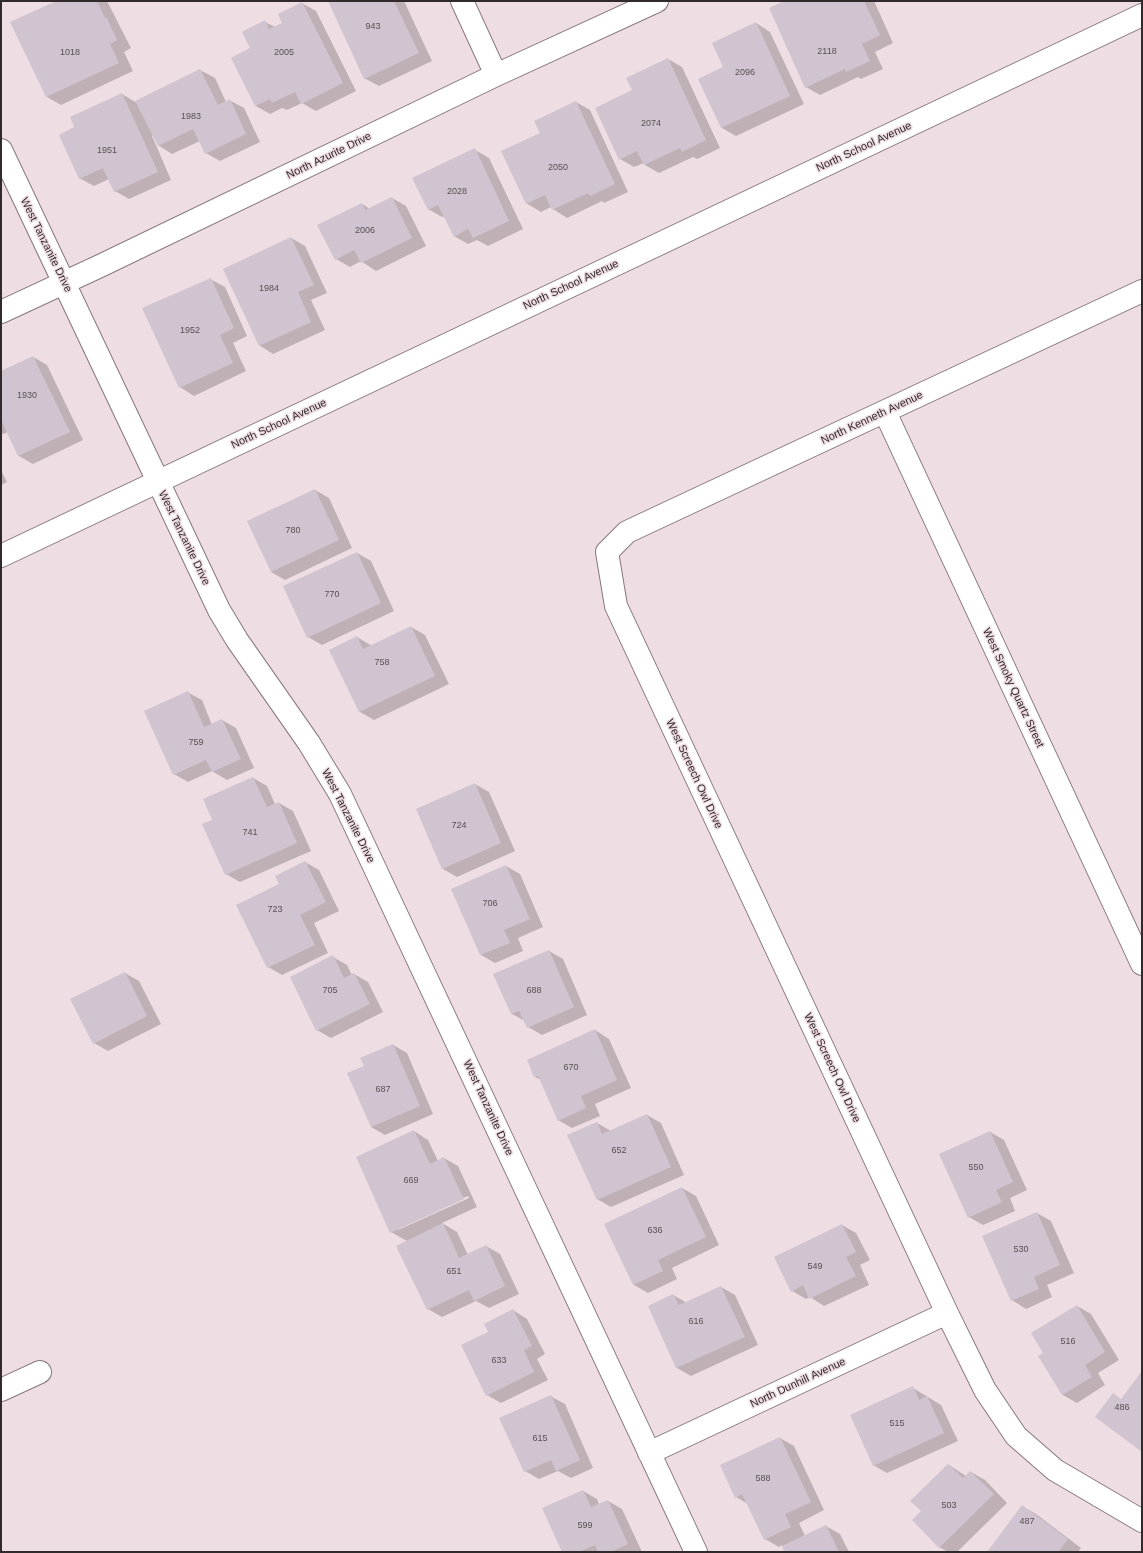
<!DOCTYPE html>
<style>
body{margin:0}
#map{position:relative;width:1143px;height:1553px;overflow:hidden;background:#eedde2;font-family:Arial,sans-serif}
canvas{display:block}
.frame{position:absolute;inset:0;border:2px solid #312a2c;pointer-events:none}
</style>
<div id="map">
<canvas width="1143" height="1553"></canvas>
<div class="frame"></div>
</div>
<script>
const ctx = document.querySelector('canvas').getContext('2d');
ctx.lineJoin = 'round';
function fillPath(path, color) { ctx.fillStyle = color; ctx.fill(path, 'evenodd'); }
function stroke(path, color, width, dash) { ctx.strokeStyle = color; ctx.lineWidth = width; ctx.lineCap = dash ? 'butt' : 'round'; ctx.setLineDash(dash || []); ctx.stroke(path); }
function write(font, color, halo, rows, align = 'center') {
  ctx.font = font + ' Arial,sans-serif'; ctx.lineWidth = 3; ctx.setLineDash([]); ctx.textBaseline = 'middle'; ctx.strokeStyle = halo; ctx.fillStyle = color; for (const [text, x, y, turn = 0] of rows) {
    ctx.save(); ctx.translate(x, y); ctx.rotate((+turn || 0) * Math.PI / 180); ctx.textAlign = isNaN(turn) ? turn : align; if (halo) ctx.strokeText(text, 0, 0); ctx.fillText(text, 0, 0); ctx.restore();
  }
}
fillPath(new Path2D(`
 M 59,1 L 107,1 L 131,48 L 124,52 L 133,71 L 61,105 L 47,97 L 12,23 Z
 M 329,1 L 404,1 L 432,61 L 379,86 L 364,78 Z
 M 786,1 L 874,1 L 893,43 L 875,52 L 883,69 L 861,79 L 858,77 L 820,95 L 806,87 Z
 M 302,3 L 316,11 L 356,91 L 316,111 L 302,103 L 287,110 L 282,108 L 270,114 L 256,106 L 232,58 L 251,48 L 265,22 L 275,27 L 284,23 Z
 M 756,23 L 770,32 L 804,104 L 736,136 L 722,128 L 724,68 Z
 M 668,59 L 682,67 L 720,148 L 697,159 L 693,157 L 659,173 L 645,165 L 644,163 L 634,167 L 620,159 L 633,91 Z
 M 200,70 L 215,78 L 226,102 L 229,100 L 244,108 L 260,142 L 220,161 L 206,153 L 200,141 L 172,154 L 158,145 L 153,135 L 152,136 L 171,180 L 129,199 L 115,191 L 109,179 L 94,186 L 79,178 L 76,128 L 122,94 L 137,103 Z
 M 576,102 L 590,110 L 628,192 L 604,203 L 602,201 L 567,218 L 553,209 L 551,207 L 541,212 L 526,203 L 541,134 Z
 M 475,150 L 489,158 L 523,229 L 488,246 L 477,240 L 468,244 L 454,236 L 445,216 L 442,217 L 428,209 Z
 M 392,198 L 406,206 L 426,246 L 376,271 L 361,261 L 350,267 L 336,259 L 362,204 L 370,209 Z
 M 291,238 L 305,246 L 327,293 L 311,300 L 325,330 L 273,354 L 259,345 Z
 M 210,279 L 225,287 L 247,336 L 233,343 L 246,371 L 194,396 L 180,387 Z
 M 33,357 L 47,365 L 83,440 L 33,464 L 19,456 L 8,432 L 3,434 L 1,433 L 1,372 Z
 M 1,470 L 7,482 L 1,485 Z
 M 315,490 L 329,498 L 352,548 L 285,580 L 271,572 Z
 M 357,553 L 371,561 L 394,611 L 322,645 L 308,637 Z
 M 411,627 L 425,635 L 449,684 L 374,720 L 360,712 L 357,637 L 372,646 Z
 M 187,692 L 202,700 L 212,725 L 222,720 L 236,728 L 254,768 L 227,780 L 212,771 L 188,782 L 174,774 Z
 M 253,778 L 267,786 L 275,804 L 279,803 L 293,811 L 311,851 L 240,882 L 226,874 L 213,820 Z
 M 475,784 L 489,792 L 515,851 L 457,877 L 443,869 L 417,809 Z
 M 305,862 L 319,870 L 339,911 L 314,923 L 328,953 L 282,975 L 268,967 L 280,884 Z
 M 506,866 L 520,874 L 543,927 L 518,938 L 523,951 L 495,963 L 481,955 Z
 M 549,951 L 563,959 L 587,1015 L 542,1035 L 528,1027 L 525,1021 L 512,1014 L 495,975 Z
 M 333,957 L 347,965 L 352,975 L 354,974 L 368,982 L 383,1012 L 331,1038 L 317,1030 Z
 M 125,973 L 139,981 L 161,1024 L 108,1051 L 94,1043 Z
 M 595,1030 L 609,1039 L 631,1088 L 595,1104 L 600,1116 L 572,1128 L 558,1120 L 541,1080 L 535,1077 Z
 M 393,1045 L 407,1053 L 433,1114 L 385,1135 L 371,1127 Z
 M 647,1115 L 661,1123 L 684,1175 L 611,1207 L 597,1199 L 597,1123 L 611,1131 Z
 M 414,1131 L 428,1140 L 438,1161 L 444,1158 L 458,1166 L 477,1207 L 442,1223 L 457,1232 L 468,1255 L 486,1246 L 500,1254 L 519,1294 L 489,1308 L 476,1301 L 442,1317 L 428,1309 L 407,1241 L 391,1232 ZM 468,1196 L 469,1198 L 398,1230 L 398,1228 Z
 M 990,1132 L 1004,1140 L 1027,1190 L 1010,1198 L 1015,1211 L 983,1225 L 969,1217 Z
 M 682,1188 L 696,1196 L 719,1245 L 672,1268 L 677,1279 L 648,1293 L 634,1285 L 605,1224 Z
 M 1037,1213 L 1051,1221 L 1074,1273 L 1047,1285 L 1052,1297 L 1026,1309 L 1012,1300 Z
 M 842,1225 L 856,1233 L 870,1260 L 860,1265 L 869,1285 L 824,1306 L 810,1297 L 806,1299 L 792,1291 Z
 M 721,1287 L 735,1295 L 758,1345 L 691,1376 L 677,1368 L 649,1306 L 673,1295 L 687,1303 Z
 M 1077,1306 L 1091,1314 L 1119,1360 L 1098,1373 L 1105,1385 L 1077,1403 L 1063,1395 L 1040,1357 L 1045,1354 Z
 M 513,1310 L 527,1319 L 545,1354 L 537,1359 L 548,1380 L 501,1403 L 487,1395 L 489,1332 Z
 M 913,1388 L 941,1405 L 958,1441 L 887,1473 L 873,1465 Z
 M 550,1396 L 565,1404 L 593,1468 L 571,1478 L 558,1471 L 539,1479 L 525,1471 Z
 M 780,1438 L 794,1446 L 824,1510 L 799,1523 L 805,1536 L 826,1526 L 840,1534 L 849,1552 L 786,1552 L 782,1545 L 779,1547 L 765,1539 L 748,1504 L 736,1497 Z
 M 949,1465 L 966,1476 L 971,1472 L 985,1480 L 1007,1503 L 957,1552 L 948,1552 L 939,1547 L 922,1511 Z
 M 583,1491 L 597,1499 L 599,1505 L 608,1501 L 622,1509 L 642,1552 L 563,1552 Z
 M 1022,1506 L 1036,1514 L 1081,1548 L 1078,1552 L 988,1552 Z`), '#0003');
fillPath(new Path2D(`
 M 56,1 L 97,1 L 105,18 L 107,18 L 117,40 L 110,44 L 119,63 L 46,97 L 10,22 Z
 M 328,1 L 394,1 L 419,53 L 364,79 Z
 M 784,1 L 864,1 L 880,35 L 862,44 L 870,61 L 846,72 L 845,69 L 805,88 L 769,8 Z
 M 302,2 L 343,83 L 301,104 L 295,92 L 272,103 L 270,99 L 255,106 L 231,58 L 250,48 L 242,32 L 265,20 L 269,29 L 282,23 L 278,14 Z
 M 756,22 L 790,96 L 721,128 L 698,79 L 723,67 L 712,43 Z
 M 668,58 L 706,140 L 682,152 L 680,148 L 644,165 L 637,151 L 619,160 L 595,108 L 632,90 L 626,78 Z
 M 200,69 L 218,105 L 230,99 L 246,134 L 205,154 L 193,129 L 158,146 L 135,101 Z
 M 122,93 L 158,172 L 114,192 L 103,168 L 79,179 L 59,135 L 74,127 L 70,117 Z
 M 576,101 L 615,184 L 590,196 L 588,193 L 552,210 L 545,195 L 526,204 L 501,151 L 540,133 L 534,121 Z
 M 475,148 L 509,221 L 473,238 L 468,229 L 454,237 L 438,205 L 428,210 L 412,178 Z
 M 392,197 L 412,238 L 361,263 L 354,250 L 335,260 L 317,225 L 362,203 L 365,210 Z
 M 291,237 L 314,285 L 298,292 L 311,322 L 259,346 L 223,269 Z
 M 211,278 L 234,328 L 220,335 L 233,363 L 179,388 L 142,308 Z
 M 33,356 L 70,432 L 18,456 L 1,420 L 1,371 Z
 M 315,489 L 339,540 L 271,572 L 247,521 Z
 M 357,552 L 381,603 L 307,638 L 283,586 Z
 M 411,626 L 435,676 L 359,712 L 329,650 L 357,636 L 363,649 Z
 M 188,691 L 204,727 L 222,719 L 241,759 L 212,772 L 206,760 L 173,775 L 144,711 Z
 M 253,777 L 267,807 L 279,802 L 297,843 L 225,875 L 202,824 L 212,820 L 203,799 Z
 M 475,783 L 501,843 L 442,869 L 416,809 Z
 M 305,861 L 326,902 L 300,915 L 315,945 L 267,968 L 236,905 L 279,884 L 275,876 Z
 M 506,865 L 530,919 L 504,930 L 510,943 L 480,955 L 451,889 Z
 M 549,950 L 574,1007 L 527,1028 L 519,1011 L 511,1014 L 493,974 Z
 M 333,955 L 344,978 L 354,973 L 370,1004 L 316,1031 L 290,977 Z
 M 125,972 L 147,1016 L 93,1044 L 70,999 Z
 M 595,1029 L 617,1080 L 581,1096 L 586,1108 L 558,1121 L 538,1076 L 534,1077 L 527,1060 Z
 M 393,1044 L 420,1106 L 371,1127 L 347,1073 L 364,1066 L 360,1058 Z
 M 647,1114 L 671,1167 L 597,1200 L 567,1135 L 597,1122 L 602,1134 Z
 M 414,1130 L 430,1164 L 444,1157 L 464,1199 L 390,1233 L 356,1157 Z
 M 990,1131 L 1013,1182 L 996,1190 L 1002,1202 L 968,1218 L 939,1154 Z
 M 682,1187 L 706,1237 L 658,1260 L 663,1271 L 633,1285 L 604,1224 Z
 M 1037,1212 L 1060,1265 L 1034,1277 L 1039,1289 L 1011,1301 L 982,1236 Z
 M 443,1223 L 459,1258 L 486,1245 L 505,1286 L 474,1301 L 469,1290 L 427,1310 L 396,1246 Z
 M 842,1224 L 856,1252 L 846,1257 L 856,1276 L 809,1299 L 803,1285 L 791,1292 L 774,1257 Z
 M 721,1286 L 745,1337 L 676,1368 L 648,1306 L 673,1294 L 679,1305 Z
 M 1077,1305 L 1105,1352 L 1085,1365 L 1092,1377 L 1062,1395 L 1038,1356 L 1043,1353 L 1031,1333 Z
 M 513,1309 L 532,1346 L 524,1350 L 534,1372 L 486,1396 L 461,1345 L 488,1332 L 484,1324 Z
 M 1142,1371 L 1142,1452 L 1095,1417 L 1113,1393 L 1121,1399 Z
 M 913,1386 L 919,1400 L 927,1396 L 944,1433 L 873,1466 L 850,1415 Z
 M 551,1395 L 580,1460 L 556,1471 L 551,1460 L 524,1472 L 499,1418 Z
 M 780,1437 L 811,1502 L 785,1514 L 791,1527 L 764,1540 L 742,1494 L 735,1498 L 720,1465 Z
 M 948,1464 L 963,1478 L 970,1471 L 994,1494 L 939,1548 L 912,1520 L 921,1511 L 910,1501 Z
 M 583,1490 L 591,1507 L 608,1500 L 628,1544 L 611,1552 L 598,1552 L 595,1545 L 579,1552 L 562,1552 L 542,1508 Z
 M 1022,1505 L 1068,1539 L 1058,1552 L 987,1552 Z
 M 826,1525 L 839,1552 L 784,1552 L 782,1546 Z`), '#cfc4cf');
const street = new Path2D(`
 M 462,1 L 496,75
 M 1,150 L 219,610 L 237,640 L 309,743 L 340,794 L 696,1552
 M 1142,291 L 627,532 L 607,552 L 616,606 L 947,1313 L 985,1390 L 1016,1436 L 1055,1470 L 1142,1521
 M 1,312 L 100,266 L 496,75 L 657,1
 M 885,412 L 1142,964
 M 1,1390 L 40,1372
 M 649,1453 L 947,1313`);
const secondary = new Path2D(`
 M 1,556 L 1142,15`);
stroke(street, '#87787d', 24);
stroke(secondary, '#87787d', 24);
stroke(street, '#fff', 22);
stroke(secondary, '#fff', 22);
write('9px', '#585055', null, [
 ["943",373,27],
 ["2118",827,52],
 ["1018",70,53],
 ["2005",284,53],
 ["2096",745,73],
 ["1983",191,117],
 ["2074",651,124],
 ["1951",107,151],
 ["2050",558,168],
 ["2028",457,192],
 ["2006",365,231],
 ["1984",269,289],
 ["1952",190,331],
 ["1930",27,396],
 ["780",293,531],
 ["770",332,595],
 ["758",382,663],
 ["759",196,743],
 ["724",459,826],
 ["741",250,833],
 ["706",490,904],
 ["723",275,910],
 ["705",330,991],
 ["688",534,991],
 ["670",571,1068],
 ["687",383,1090],
 ["652",619,1151],
 ["550",976,1168],
 ["669",411,1181],
 ["636",655,1231],
 ["530",1021,1250],
 ["549",815,1267],
 ["651",454,1272],
 ["616",696,1322],
 ["516",1068,1342],
 ["633",499,1361],
 ["486",1122,1408],
 ["515",897,1424],
 ["615",540,1439],
 ["588",763,1479],
 ["503",949,1506],
 ["487",1027,1522],
 ["599",585,1526]
]);
write('11px', '#312a2c', '#eedde2', [
 ["North School Avenue",864,147,-25],
 ["North Azurite Drive",329,156,-26],
 ["West Tanzanite Drive",46,245,64],
 ["North School Avenue",571,285,-25],
 ["North Kenneth Avenue",872,418,-25],
 ["North School Avenue",279,424,-25],
 ["West Tanzanite Drive",184,538,64],
 ["West Smoky Quartz Street",1013,688,65],
 ["West Screech Owl Drive",694,774,65],
 ["West Tanzanite Drive",348,816,63],
 ["West Screech Owl Drive",832,1068,65],
 ["West Tanzanite Drive",488,1108,65],
 ["North Dunhill Avenue",798,1383,-25]
]);
</script>
